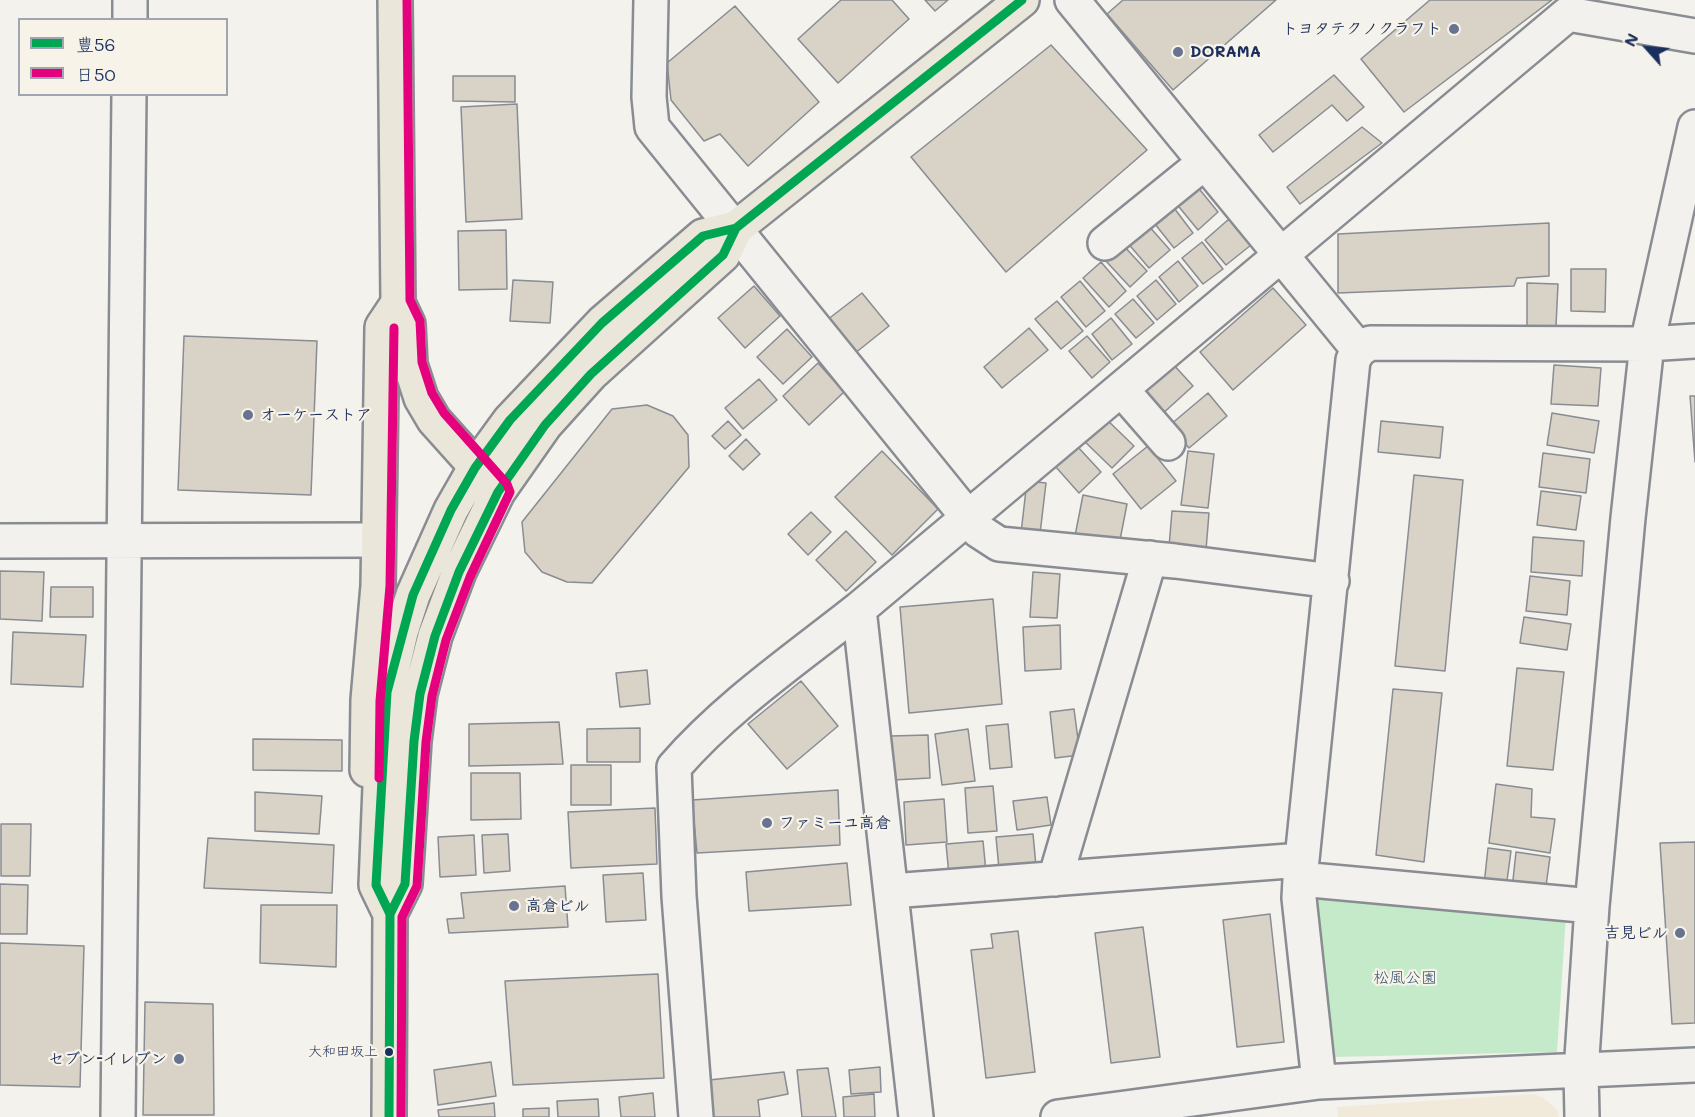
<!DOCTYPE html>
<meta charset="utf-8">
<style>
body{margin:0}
#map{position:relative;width:1695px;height:1117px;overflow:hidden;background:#f4f2ec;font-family:Mali,"Klee One",sans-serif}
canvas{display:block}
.legend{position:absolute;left:18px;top:18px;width:210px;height:78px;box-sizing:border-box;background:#f7f3e8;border:2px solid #9fa5b1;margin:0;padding:8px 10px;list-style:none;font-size:18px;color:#1b2f5e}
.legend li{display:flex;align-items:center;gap:12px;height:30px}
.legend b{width:30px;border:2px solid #9fa5b1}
.north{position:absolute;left:1617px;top:18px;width:60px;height:60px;-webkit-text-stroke:4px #f7f3e8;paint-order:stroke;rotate:297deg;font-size:16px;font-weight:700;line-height:24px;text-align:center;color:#1b2f5e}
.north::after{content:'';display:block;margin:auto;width:21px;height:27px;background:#1b2f5e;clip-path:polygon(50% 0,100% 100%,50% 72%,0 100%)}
</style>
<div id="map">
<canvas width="1695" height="1117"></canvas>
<ul class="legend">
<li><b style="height:8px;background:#00a651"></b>豊56</li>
<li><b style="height:8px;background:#e5007d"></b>日50</li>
</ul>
<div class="north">N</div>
</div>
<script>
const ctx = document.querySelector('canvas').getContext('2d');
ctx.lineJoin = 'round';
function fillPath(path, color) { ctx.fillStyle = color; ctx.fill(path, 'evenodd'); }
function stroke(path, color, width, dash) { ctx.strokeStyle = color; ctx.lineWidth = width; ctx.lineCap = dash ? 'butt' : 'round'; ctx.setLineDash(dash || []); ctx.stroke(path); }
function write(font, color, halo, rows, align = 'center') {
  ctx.font = font + ' Mali,"Klee One",sans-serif'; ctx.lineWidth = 4.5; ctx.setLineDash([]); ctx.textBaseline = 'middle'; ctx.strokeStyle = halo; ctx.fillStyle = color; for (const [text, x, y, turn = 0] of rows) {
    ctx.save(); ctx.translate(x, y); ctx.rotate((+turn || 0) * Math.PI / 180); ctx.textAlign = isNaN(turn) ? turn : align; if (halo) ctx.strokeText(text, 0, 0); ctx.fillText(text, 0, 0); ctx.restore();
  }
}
fillPath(new Path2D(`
 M 1533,1094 L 1542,1097 L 1557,1109 L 1559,1117 L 1338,1117 L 1337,1107 Z`), '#f1eadb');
fillPath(new Path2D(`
 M 1316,894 L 1566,915 L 1557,1052 L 1335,1057 Z`), '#c5eaca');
const building = new Path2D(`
 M 841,0 L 892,0 L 909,19 L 838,83 L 798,39 Z
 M 925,0 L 948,0 L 935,11 Z
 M 1123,0 L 1276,0 L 1173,90 L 1107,14 Z
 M 1430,0 L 1552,0 L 1404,112 L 1361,59 Z
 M 735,6 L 819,102 L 748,166 L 720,134 L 704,141 L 671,100 L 667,63 Z
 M 1051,45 L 1147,150 L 1006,272 L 911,157 Z
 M 1334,75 L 1364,107 L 1347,121 L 1332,105 L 1273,152 L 1259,135 Z
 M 453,76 L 515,76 L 515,102 L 453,101 Z
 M 517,104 L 522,219 L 466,222 L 461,107 Z
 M 1362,127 L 1382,143 L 1300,204 L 1287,187 Z
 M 1196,185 L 1218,212 L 1198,230 L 1175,202 Z
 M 1171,204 L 1193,233 L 1174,248 L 1151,219 Z
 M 1229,219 L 1251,245 L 1226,265 L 1205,240 Z
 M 1549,223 L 1549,276 L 1517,278 L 1514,286 L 1338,293 L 1338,234 Z
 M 1147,224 L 1170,250 L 1149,268 L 1126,241 Z
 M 506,230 L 507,289 L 459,290 L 458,231 Z
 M 1202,242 L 1223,269 L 1203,284 L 1182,258 Z
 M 1122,244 L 1147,271 L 1130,287 L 1105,260 Z
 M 1178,261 L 1198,286 L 1179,302 L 1159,277 Z
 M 1101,262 L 1126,291 L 1109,307 L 1083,278 Z
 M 1571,269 L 1606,269 L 1605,312 L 1571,311 Z
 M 513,280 L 553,282 L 550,323 L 510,321 Z
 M 1156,280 L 1176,304 L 1157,320 L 1137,296 Z
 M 1080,281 L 1105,311 L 1086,327 L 1061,297 Z
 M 1527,283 L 1558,284 L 1556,326 L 1527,327 Z
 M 754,286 L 780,316 L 745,348 L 718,318 Z
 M 1273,288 L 1306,325 L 1233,390 L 1200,352 Z
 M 862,293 L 889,326 L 854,354 L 827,320 Z
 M 1133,299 L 1154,323 L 1136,338 L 1115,314 Z
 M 1057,301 L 1083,331 L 1061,349 L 1035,319 Z
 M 1111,318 L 1132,344 L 1112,360 L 1092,334 Z
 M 1029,328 L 1048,350 L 1002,388 L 984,367 Z
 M 787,329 L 812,357 L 783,384 L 757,357 Z
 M 184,336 L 317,341 L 311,495 L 178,490 Z
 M 1087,336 L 1110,362 L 1092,378 L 1069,351 Z
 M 818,363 L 844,392 L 809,425 L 783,396 Z
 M 1172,363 L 1193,386 L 1160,416 L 1139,393 Z
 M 1554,365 L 1601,368 L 1598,406 L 1551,404 Z
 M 759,379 L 777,400 L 743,429 L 725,408 Z
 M 1208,393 L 1227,416 L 1189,448 L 1170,425 Z
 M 1690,396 L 1695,396 L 1695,462 Z
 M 647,405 L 673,416 L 688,435 L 689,467 L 592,583 L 567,582 L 542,572 L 525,552 L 522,522 L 612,409 Z
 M 1552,413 L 1599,421 L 1594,453 L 1547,445 Z
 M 1103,416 L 1134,446 L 1112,468 L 1081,438 Z
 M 728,421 L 741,435 L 725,449 L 712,436 Z
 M 1381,421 L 1443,427 L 1440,458 L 1378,452 Z
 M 746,439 L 760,454 L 743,470 L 729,456 Z
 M 1077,446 L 1101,472 L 1079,493 L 1055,466 Z
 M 1148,446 L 1176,481 L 1141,509 L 1113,474 Z
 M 882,451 L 938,509 L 892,555 L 835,497 Z
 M 1188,451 L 1214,454 L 1208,508 L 1181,505 Z
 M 1543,453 L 1590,459 L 1586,493 L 1539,487 Z
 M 1414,475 L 1463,480 L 1445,671 L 1395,666 Z
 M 1027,481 L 1046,483 L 1040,534 L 1021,533 Z
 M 1541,491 L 1581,496 L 1576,530 L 1537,525 Z
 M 1083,495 L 1127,504 L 1119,545 L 1075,536 Z
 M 1172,511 L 1209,513 L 1206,550 L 1169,547 Z
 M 811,512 L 831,532 L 808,555 L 788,534 Z
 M 846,531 L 876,562 L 846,591 L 816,560 Z
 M 1533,537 L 1584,541 L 1582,576 L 1531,572 Z
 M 0,571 L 44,572 L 42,621 L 0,619 Z
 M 1033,572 L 1060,574 L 1057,618 L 1030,617 Z
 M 1530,576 L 1570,581 L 1567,615 L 1526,611 Z
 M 51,587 L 93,587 L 93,617 L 50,617 Z
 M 993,599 L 1002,704 L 909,713 L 900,607 Z
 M 1524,617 L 1571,624 L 1567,650 L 1520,643 Z
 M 1060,625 L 1061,669 L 1025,671 L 1023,627 Z
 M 13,632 L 86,635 L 83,687 L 11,684 Z
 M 1517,668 L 1564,672 L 1553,770 L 1507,766 Z
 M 647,670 L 650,704 L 620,707 L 616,673 Z
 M 801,681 L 838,726 L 787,769 L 748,724 Z
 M 1393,689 L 1442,693 L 1424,862 L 1376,855 Z
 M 1074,709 L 1080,755 L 1055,758 L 1050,712 Z
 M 559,722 L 563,764 L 469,766 L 469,724 Z
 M 1008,724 L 1012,767 L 990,769 L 986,726 Z
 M 640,728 L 640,762 L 587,762 L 587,729 Z
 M 968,729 L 975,781 L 942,785 L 935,734 Z
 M 928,735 L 930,778 L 893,780 L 891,736 Z
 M 253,739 L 342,740 L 342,771 L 253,770 Z
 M 571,765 L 611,765 L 611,805 L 571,805 Z
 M 471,773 L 520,773 L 521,819 L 471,820 Z
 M 1496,784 L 1532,789 L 1531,817 L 1555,819 L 1550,853 L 1489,843 Z
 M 993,786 L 997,831 L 968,833 L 965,788 Z
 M 838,790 L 840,845 L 697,853 L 692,800 Z
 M 255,792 L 322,796 L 319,834 L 255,831 Z
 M 1047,797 L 1051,825 L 1017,830 L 1013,801 Z
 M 944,799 L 947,842 L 906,845 L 904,802 Z
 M 655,808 L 657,864 L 571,868 L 568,812 Z
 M 1,824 L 31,824 L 30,876 L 1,876 Z
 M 508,834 L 510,871 L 484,873 L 482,835 Z
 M 1033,834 L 1036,866 L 999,869 L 996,837 Z
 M 474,835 L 476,875 L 440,877 L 438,837 Z
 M 208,838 L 334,845 L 332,893 L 204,888 Z
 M 983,841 L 986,872 L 949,875 L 946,844 Z
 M 1695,842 L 1695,1023 L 1672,1024 L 1660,843 Z
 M 1488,848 L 1511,851 L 1506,888 L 1484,885 Z
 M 1516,852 L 1550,857 L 1545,893 L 1512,889 Z
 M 847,863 L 851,905 L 749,911 L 746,872 Z
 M 643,873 L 646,920 L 606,922 L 603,875 Z
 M 0,884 L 28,885 L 27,934 L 0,934 Z
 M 565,886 L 568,927 L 449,933 L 447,919 L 464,918 L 461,893 Z
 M 261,905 L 337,905 L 336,967 L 260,963 Z
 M 1270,914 L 1284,1042 L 1237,1047 L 1223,920 Z
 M 1143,927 L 1160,1057 L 1111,1063 L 1095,933 Z
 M 1018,931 L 1035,1072 L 986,1078 L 971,950 L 993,948 L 991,934 Z
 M 0,943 L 84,946 L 80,1087 L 0,1085 Z
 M 658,974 L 664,1078 L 513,1085 L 505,981 Z
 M 145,1002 L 213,1004 L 214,1115 L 143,1115 Z
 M 491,1062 L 496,1096 L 438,1105 L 434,1070 Z
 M 880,1067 L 881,1092 L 851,1094 L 849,1070 Z
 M 828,1068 L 836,1117 L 802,1117 L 797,1070 Z
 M 784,1072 L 788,1094 L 758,1100 L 760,1117 L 713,1117 L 709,1080 Z
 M 653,1093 L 655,1117 L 621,1117 L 619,1097 Z
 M 874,1094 L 875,1117 L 844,1117 L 843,1097 Z
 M 598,1099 L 599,1117 L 558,1117 L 557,1101 Z
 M 494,1103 L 495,1117 L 439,1117 L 438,1110 Z
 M 549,1108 L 549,1117 L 523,1117 L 523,1109 Z`);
fillPath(building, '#d8d2c7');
stroke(building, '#898c92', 1.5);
const minor = new Path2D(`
 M 651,0 L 649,97 L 652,127 L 979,531 L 999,544 L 1175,561 L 1332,581
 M 1072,0 L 1359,350
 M 130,20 L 130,0
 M 1105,243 L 1205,162
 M 1121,389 L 1168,443
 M 0,541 L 377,540
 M 859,609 L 916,1117
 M 1055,879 L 1150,558
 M 1300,879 L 1592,906
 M 891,891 L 1302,860
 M 1319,1082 L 1299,898 L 1300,879 L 1353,360 L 1359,350 L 1370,343 L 1647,344 L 1695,341
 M 118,1117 L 129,94
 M 696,1117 L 679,896 L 674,767 C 727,706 796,659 859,609 L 1568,14 L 1695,36
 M 1058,1117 L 1319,1082 L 1695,1065
 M 1582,1117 L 1581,1072 L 1592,906 L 1628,518 L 1647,344 L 1695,127`);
const major = new Path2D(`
 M 395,0 L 398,303 L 408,324 L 410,364 L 421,398 L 434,420 L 495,488
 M 367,770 L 368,700 L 378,586 L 382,327 L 398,303`);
const highway = new Path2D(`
 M 736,228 L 1022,0
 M 389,1117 L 390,914 L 405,884 L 414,741 L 420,694 L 435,636 L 459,572 L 498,492 L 545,425 L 591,374 L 723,255 L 736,228 L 703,236 L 602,323 L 510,420 L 475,468 L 451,510 L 413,595 L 401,632 L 387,692 L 381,762 L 376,885 L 390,914`);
stroke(minor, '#898c92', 38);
stroke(major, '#898c92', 38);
stroke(highway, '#898c92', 38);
stroke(minor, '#f2f1ed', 33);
stroke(major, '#ebe6da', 33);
stroke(highway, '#ebe6da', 33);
stroke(new Path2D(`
 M 736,228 L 1022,0
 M 736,228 L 723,255 L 591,374 L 545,425 L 498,492 L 459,572 L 435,636 L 420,694 L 414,741 L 405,884 L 390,914 L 376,885 L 387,692 L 413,595 L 451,510 L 475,468 L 510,420 L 602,323 L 703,236 Z
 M 389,1117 L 390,914`), '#00a651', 9);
stroke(new Path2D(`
 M 379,778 L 380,701 L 390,586 L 394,328
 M 401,1117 L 402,917 L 417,886 L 426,742 L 432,696 L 446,640 L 470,577 L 510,492 L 507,484 L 444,413 L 432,393 L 422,362 L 420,321 L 410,300 L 407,0`), '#e5007d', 9);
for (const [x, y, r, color] of [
 [1454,29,6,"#677390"],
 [1178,52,6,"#677390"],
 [248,415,6,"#677390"],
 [767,823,6,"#677390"],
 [514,906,6,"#677390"],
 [1680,933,6,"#677390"],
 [389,1052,5,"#1b2f5e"],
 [179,1059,6,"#677390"]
]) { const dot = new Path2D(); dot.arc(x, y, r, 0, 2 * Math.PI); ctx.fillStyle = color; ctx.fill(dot); stroke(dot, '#f7f3e8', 2); }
write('14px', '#1b2f5e', '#f7f3e8', [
 ["大和田坂上",378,1052]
], 'right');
write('bold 16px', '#1b2f5e', '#f7f3e8', [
 ["トヨタテクノクラフト",1442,29,"right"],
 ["DORAMA",1190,52],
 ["オーケーストア",260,415],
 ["ファミーユ高倉",779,823],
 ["高倉ビル",526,906],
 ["吉見ビル",1668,933,"right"],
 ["セブン-イレブン",167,1059,"right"]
], 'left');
write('16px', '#35536e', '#f7f3e8', [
 ["松風公園",1405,978]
]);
</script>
